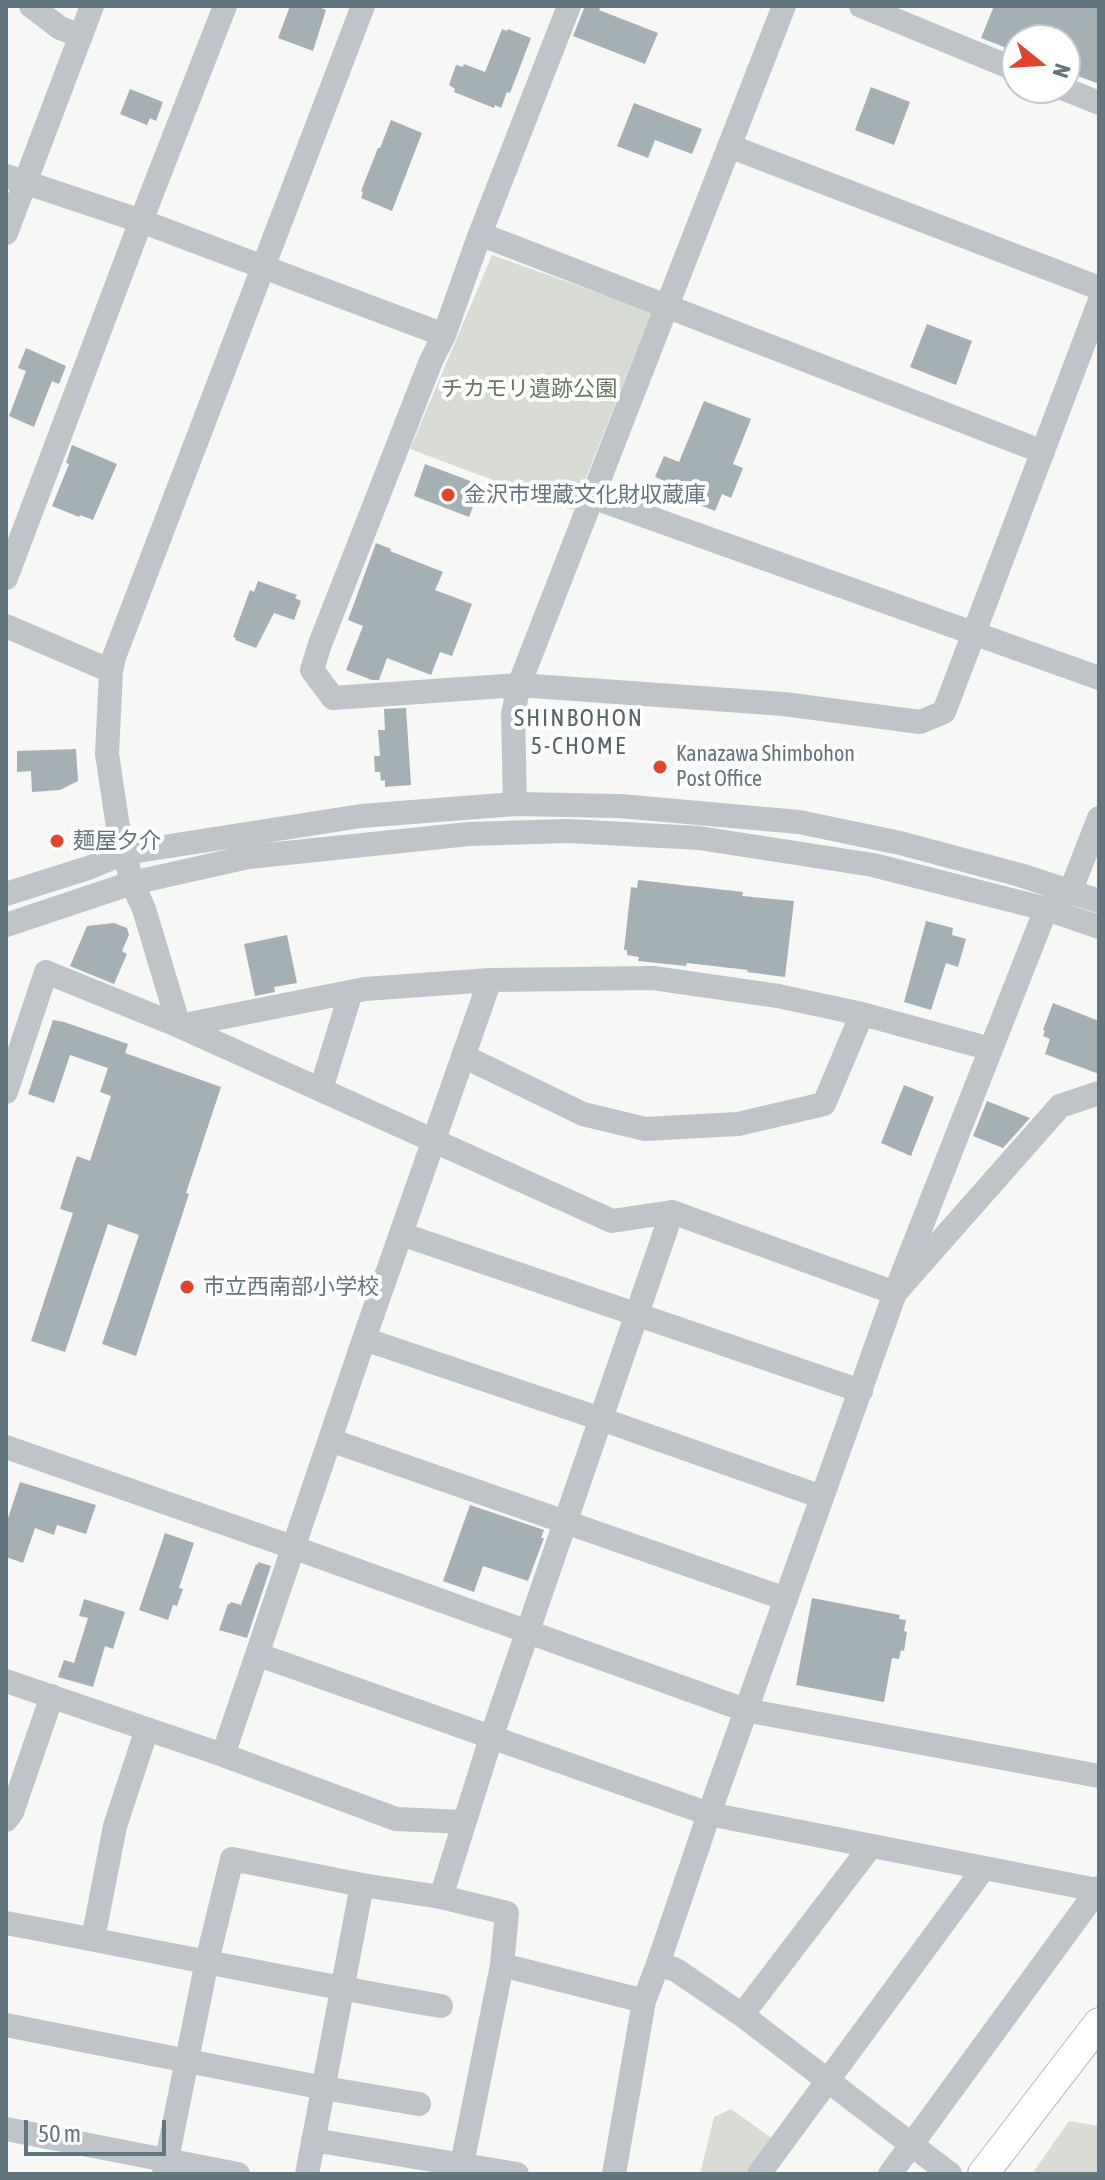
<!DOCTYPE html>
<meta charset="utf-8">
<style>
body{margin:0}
#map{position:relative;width:1105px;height:2180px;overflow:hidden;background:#f7f7f5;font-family:"Asap Condensed",sans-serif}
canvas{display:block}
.frame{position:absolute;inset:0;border:8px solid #63767f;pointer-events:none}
.north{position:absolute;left:1001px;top:24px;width:80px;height:80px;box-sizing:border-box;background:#fff;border:2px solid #c1c8cc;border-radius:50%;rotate:108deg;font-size:22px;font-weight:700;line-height:32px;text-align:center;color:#63767f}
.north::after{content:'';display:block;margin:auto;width:28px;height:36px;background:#e2442a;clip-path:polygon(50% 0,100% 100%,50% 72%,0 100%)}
.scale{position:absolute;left:24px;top:2120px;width:142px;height:36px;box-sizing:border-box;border:4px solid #63767f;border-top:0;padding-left:10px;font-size:24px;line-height:28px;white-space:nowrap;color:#63767f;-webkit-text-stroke:6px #fff;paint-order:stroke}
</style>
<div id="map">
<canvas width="1105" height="2180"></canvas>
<div class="frame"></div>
<div class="north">N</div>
<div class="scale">50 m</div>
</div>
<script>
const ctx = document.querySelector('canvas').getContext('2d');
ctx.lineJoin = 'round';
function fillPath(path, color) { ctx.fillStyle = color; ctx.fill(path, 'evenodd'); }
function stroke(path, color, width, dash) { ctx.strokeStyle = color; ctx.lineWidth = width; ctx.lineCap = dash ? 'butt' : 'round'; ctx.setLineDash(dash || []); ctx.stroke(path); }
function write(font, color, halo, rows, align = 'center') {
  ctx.font = font + ' "Asap Condensed","Noto Sans JP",sans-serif'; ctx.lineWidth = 8; ctx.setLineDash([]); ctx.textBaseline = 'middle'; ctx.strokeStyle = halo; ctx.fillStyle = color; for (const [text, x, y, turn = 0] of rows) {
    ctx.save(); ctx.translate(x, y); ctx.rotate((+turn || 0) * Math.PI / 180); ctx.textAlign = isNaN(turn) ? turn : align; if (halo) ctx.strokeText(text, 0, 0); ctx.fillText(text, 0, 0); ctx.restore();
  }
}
fillPath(new Path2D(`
 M 492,255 L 652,312 L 573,510 L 410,449 Z
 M 731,2109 L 773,2139 L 767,2174 L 700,2174 L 714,2117 Z
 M 1069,2121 L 1099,2126 L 1099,2174 L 1032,2174 Z`), '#d8dcd4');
fillPath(new Path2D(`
 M 290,6 L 317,6 L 326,10 L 313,51 L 278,38 Z
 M 585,6 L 601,6 L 599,10 L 658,33 L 645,64 L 573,36 Z
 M 994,6 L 1099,6 L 1099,84 L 1065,71 L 1065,40 L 1017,40 L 1017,52 L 981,38 Z
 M 502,29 L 507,31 L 508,29 L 531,38 L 510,93 L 507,92 L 501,108 L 495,105 L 494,108 L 454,92 L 455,89 L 449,85 L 456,65 L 463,67 L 464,64 L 485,72 Z
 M 871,87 L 910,102 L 894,145 L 855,130 Z
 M 130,89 L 163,102 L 156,121 L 150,118 L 147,125 L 120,114 Z
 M 634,103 L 702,129 L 692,154 L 655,140 L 648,158 L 617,146 Z
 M 391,120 L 422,133 L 392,211 L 361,198 L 363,192 L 361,191 L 378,148 L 380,148 Z
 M 927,324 L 972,341 L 956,385 L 910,367 Z
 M 26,348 L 66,366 L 59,384 L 52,381 L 34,427 L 9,416 L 26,371 L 18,368 Z
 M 704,401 L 751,419 L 733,464 L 743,468 L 731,498 L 722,494 L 715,511 L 669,493 L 672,484 L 655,477 L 664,456 L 679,462 Z
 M 72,445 L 117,464 L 93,520 L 80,515 L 79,517 L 52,506 L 69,464 L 66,463 Z
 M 425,464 L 481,485 L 469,517 L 414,496 Z
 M 376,543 L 391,549 L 390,551 L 443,572 L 435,590 L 472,604 L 452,656 L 440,652 L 431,675 L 387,658 L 379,680 L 372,680 L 346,670 L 363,626 L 348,620 Z
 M 258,581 L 297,595 L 295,598 L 301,601 L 294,620 L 274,613 L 256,648 L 235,640 L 236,638 L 233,637 L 250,590 L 254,592 Z
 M 406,708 L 411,785 L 385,787 L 385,780 L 381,781 L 380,772 L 375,772 L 374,756 L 380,756 L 378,730 L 385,730 L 384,709 Z
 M 76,749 L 78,781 L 60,790 L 32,792 L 31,771 L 17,772 L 17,751 Z
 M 638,880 L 743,892 L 742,896 L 794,901 L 785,977 L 747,972 L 748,970 L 687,963 L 686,966 L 638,961 L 639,957 L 627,955 L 627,950 L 624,950 L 631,887 L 637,888 Z
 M 926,921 L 953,928 L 952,935 L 966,939 L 958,967 L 946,963 L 931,1010 L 904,1002 Z
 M 114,923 L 127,928 L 129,935 L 122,951 L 127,954 L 114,984 L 70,966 L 87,926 Z
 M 287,935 L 297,983 L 274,987 L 275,992 L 255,996 L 244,944 Z
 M 1053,1003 L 1099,1021 L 1099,1074 L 1045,1054 L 1050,1039 L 1043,1036 L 1045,1031 L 1043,1030 Z
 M 53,1020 L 64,1022 L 128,1044 L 125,1053 L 221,1087 L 186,1193 L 189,1194 L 136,1356 L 102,1344 L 139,1235 L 108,1224 L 65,1352 L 31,1341 L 73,1213 L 60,1209 L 74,1164 L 77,1156 L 90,1161 L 111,1096 L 100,1092 L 108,1068 L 70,1055 L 54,1103 L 28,1094 Z
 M 904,1085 L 934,1097 L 911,1156 L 881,1143 Z
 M 987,1101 L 1030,1118 L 1003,1148 L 973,1136 Z
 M 20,1482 L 96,1505 L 86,1534 L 57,1525 L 54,1535 L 35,1528 L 23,1563 L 6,1557 L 6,1524 Z
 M 470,1505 L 544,1530 L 541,1538 L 544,1538 L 528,1581 L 483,1566 L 474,1592 L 443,1581 Z
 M 165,1533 L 194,1543 L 179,1588 L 183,1589 L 177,1606 L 173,1605 L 168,1620 L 139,1610 Z
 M 258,1562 L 271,1566 L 247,1638 L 219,1630 L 228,1604 L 230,1604 L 231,1602 L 241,1605 L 256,1564 L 258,1565 Z
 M 812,1598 L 900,1615 L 899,1619 L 906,1620 L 904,1631 L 907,1632 L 904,1651 L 901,1650 L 899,1659 L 892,1658 L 884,1702 L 796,1685 Z
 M 84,1599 L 125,1612 L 113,1649 L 105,1646 L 93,1687 L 58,1677 L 64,1660 L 74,1663 L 88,1618 L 79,1616 Z`), '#a5b0b4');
const major = new Path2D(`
 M 983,2174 L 1099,2023`);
stroke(major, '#b2b8bb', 32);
stroke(new Path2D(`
 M 31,6 L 60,28 L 81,36
 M 861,6 L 1017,70
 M 1062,88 L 1099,103
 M 729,146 L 1099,288
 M 6,176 L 141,221 L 444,335 L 431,361 L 320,644 L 312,670 L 333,698 L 519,685 L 784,6
 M 6,233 L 92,6
 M 480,234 L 1043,452
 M 444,335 L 480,234 L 569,6
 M 592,497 L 1099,678
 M 6,578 L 141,221 L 225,6
 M 6,626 L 111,671
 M 515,804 L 513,714 L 519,685 L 784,704 L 920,722 L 944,712 L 1099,303
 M 6,894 L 88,868 L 125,853 L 361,816 L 515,804 L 620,806 L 799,822 L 900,843 L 1020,875 L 1099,901
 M 6,925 L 132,883 L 248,857 L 469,834 L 568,831 L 699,838 L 873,865 L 1046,909 L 1099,927
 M 179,1026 L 612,1221 L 672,1212 L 895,1293 L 1060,1106 L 1099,1093
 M 179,1026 L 365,989 L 490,980 L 653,978 L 778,996 L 862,1014 L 991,1049
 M 463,1056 L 583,1114 L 645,1129 L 738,1124 L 824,1104 L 862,1014
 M 321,1089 L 351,992
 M 6,1092 L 46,972 L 179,1026 L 144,909 L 132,883 L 118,827 L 107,754 L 111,671 L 114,657 L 363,6
 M 401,1234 L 861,1391
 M 364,1339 L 601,1419 L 822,1497
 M 330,1440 L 786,1599
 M 6,1447 L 295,1548 L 745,1710 L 1099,1776
 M 259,1655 L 709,1814 L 1097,1890
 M 6,1681 L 223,1755 L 364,1339 L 490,980
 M 223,1755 L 396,1819 L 464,1822
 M 6,1820 L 12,1812 L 52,1696
 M 441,1897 L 491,1738 L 672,1212
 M 6,1923 C 151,1950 295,1981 441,2006
 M 93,1939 L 115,1826 L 147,1729
 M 742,2015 L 871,1846
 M 6,2025 L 324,2088 L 419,2104
 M 6,2129 L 238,2174
 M 313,2140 L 517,2174
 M 164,2174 L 207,1961 L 232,1859 L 362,1885 L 441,1897 L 507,1913 L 502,1965
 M 307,2174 L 362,1885
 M 460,2174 L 502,1965 L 644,2001
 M 614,2174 L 644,2001 L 658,1964
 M 759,2174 L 984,1868
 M 890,2174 L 1099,1888
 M 950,2174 L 742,2015 L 676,1970 L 658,1964 L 709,1814 L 895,1293 L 1046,909 L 1071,890 L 1099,818`), '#bec4c7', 24);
stroke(major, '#fff', 30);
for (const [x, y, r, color] of [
 [448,495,8,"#e2442a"],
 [660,767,8,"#e2442a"],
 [57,841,8,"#e2442a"],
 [187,1287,8,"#e2442a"]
]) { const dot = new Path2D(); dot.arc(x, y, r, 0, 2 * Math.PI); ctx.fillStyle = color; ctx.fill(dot); stroke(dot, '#fff', 3); }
write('22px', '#677861', '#fff', [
 ["チカモリ遺跡公園",529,389]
]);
write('22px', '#63767f', '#fff', [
 ["金沢市埋蔵文化財収蔵庫",464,495],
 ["Kanazawa Shimbohon",676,754],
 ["Post Office",676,779],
 ["麺屋夕介",73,841],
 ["市立西南部小学校",203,1287]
], 'left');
ctx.letterSpacing = '2px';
write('24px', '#54636b', '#fff', [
 ["SHINBOHON",579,718],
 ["5-CHOME",579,746]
]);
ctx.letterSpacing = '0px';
</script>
